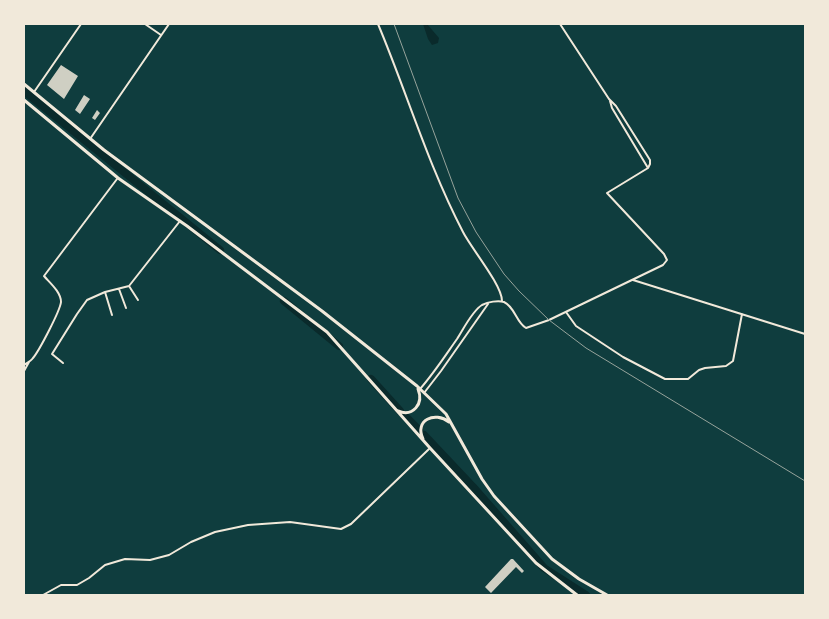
<!DOCTYPE html>
<style>
body{margin:0}
#map{position:relative;width:829px;height:619px;overflow:hidden;background:#0f3d3e;font-family:"PT Sans Narrow",sans-serif}
canvas{display:block}
.frame{position:absolute;inset:0;border:25px solid #f1e9da;pointer-events:none}
</style>
<div id="map">
<canvas width="829" height="619"></canvas>
<div class="frame"></div>
</div>
<script>
const ctx = document.querySelector('canvas').getContext('2d');
ctx.lineJoin = 'round';
function fillPath(path, color) { ctx.fillStyle = color; ctx.fill(path, 'evenodd'); }
function stroke(path, color, width, dash) { ctx.strokeStyle = color; ctx.lineWidth = width; ctx.lineCap = dash ? 'butt' : 'round'; ctx.setLineDash(dash || []); ctx.stroke(path); }
fillPath(new Path2D(`
 M 423,24 L 427,24 L 439,38 L 438,43 L 432,45 L 428,39 Z`), '#0a2a2b');
stroke(new Path2D(`
 M 24,91 L 220,250
 M 284,301 L 339,346
 M 371,379 L 400,411
 M 405,416 L 419,430
 M 424,435 L 473,487 L 544,568 L 586,595`), '#0a2a2b', 8);
fillPath(new Path2D(`
 M 61,65 L 78,76 L 64,99 L 47,85 Z
 M 84,95 L 90,99 L 80,114 L 75,110 Z
 M 97,110 L 100,113 L 95,120 L 92,118 Z
 M 511,559 L 513,559 L 524,571 L 522,573 L 516,567 L 491,593 L 485,587 Z`), '#cfcfc3');
stroke(new Path2D(`
 M 145,24 L 161,35
 M 378,24 C 407,93 428,165 463,232 C 471,248 502,285 502,301
 M 34,92 L 81,24
 M 610,101 L 612,108 L 648,168
 M 90,139 L 169,24
 M 633,280 L 805,334
 M 129,286 L 138,300
 M 119,289 L 126,308
 M 105,292 L 129,286 L 180,221
 M 566,312 L 576,326 L 623,357 L 665,379 L 688,379 L 699,370 L 705,368 L 726,366 L 733,361 L 742,314
 M 63,363 L 52,354 L 77,314 L 87,300 L 105,292 L 112,315
 M 24,365 C 27,363 31,361 33,358 C 39,351 60,311 61,302 C 61,292 50,283 44,276 L 117,179
 M 24,371 L 29,362
 M 420,389 C 434,373 445,356 457,339 C 463,330 472,311 482,305 C 488,302 498,300 504,302 C 515,307 516,322 526,328 L 549,320 L 663,265 L 667,260 L 664,254 L 607,193 L 648,168 L 650,164 L 650,160 L 616,106 L 609,99 L 560,24
 M 424,393 L 441,371 L 488,304
 M 43,595 L 61,585 L 77,585 L 89,578 L 105,565 L 125,559 L 150,560 L 169,555 L 191,542 L 215,532 L 248,525 L 290,522 L 341,529 L 351,524 L 429,449`), '#f1e9da', 2);
stroke(new Path2D(`
 M 24,84 L 104,150 L 322,311 L 417,386 L 446,414 L 482,479 L 494,496 L 552,559 L 579,579 L 607,595
 M 24,100 L 118,178 L 187,226 L 327,332 L 430,448 L 536,563 L 577,595
 M 398,411 C 413,417 424,404 418,389
 M 423,439 C 414,420 435,411 449,422`), '#f1e9da', 3);
stroke(new Path2D(`
 M 394,24 L 458,198 L 476,232 L 504,274 L 519,291 L 549,320 L 586,348 L 805,481`), '#97a49c', 1);
</script>
